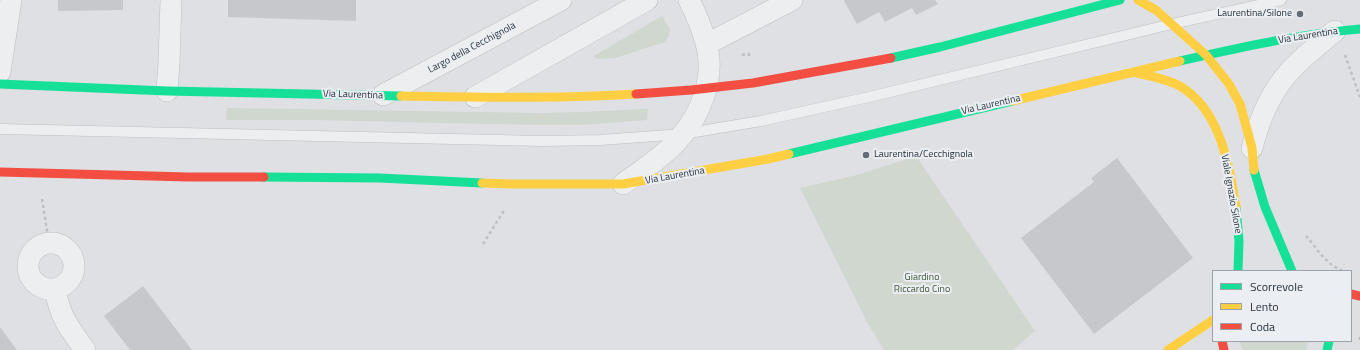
<!DOCTYPE html>
<style>
body{margin:0}
#map{position:relative;width:1360px;height:350px;overflow:hidden;background:#dee0e3;font-family:"Titillium Web",sans-serif}
canvas{display:block}
.legend{position:absolute;left:1212px;top:270px;width:140px;height:72px;box-sizing:border-box;background:#ebeff3;border:1px solid #9ca2a9;margin:0;padding:5px 7px;list-style:none;font-size:12px;color:#262f3b}
.legend li{display:flex;align-items:center;gap:8px;height:20px}
.legend b{width:20px;border:1px solid #9ca2a9}
</style>
<div id="map">
<canvas width="1360" height="350"></canvas>
<ul class="legend">
<li><b style="height:5px;background:#16e098"></b>Scorrevole</li>
<li><b style="height:5px;background:#ffcf43"></b>Lento</li>
<li><b style="height:5px;background:#f24e42"></b>Coda</li>
</ul>
</div>
<script>
const ctx = document.querySelector('canvas').getContext('2d');
ctx.lineJoin = 'round';
function fillPath(path, color) { ctx.fillStyle = color; ctx.fill(path, 'evenodd'); }
function stroke(path, color, width, dash) { ctx.strokeStyle = color; ctx.lineWidth = width; ctx.lineCap = dash ? 'butt' : 'round'; ctx.setLineDash(dash || []); ctx.stroke(path); }
function write(font, color, halo, rows, align = 'center') {
  ctx.font = font + ' "Titillium Web",sans-serif'; ctx.lineWidth = 4; ctx.setLineDash([]); ctx.textBaseline = 'middle'; ctx.strokeStyle = halo; ctx.fillStyle = color; for (const [text, x, y, turn = 0] of rows) {
    ctx.save(); ctx.translate(x, y); ctx.rotate((+turn || 0) * Math.PI / 180); ctx.textAlign = isNaN(turn) ? turn : align; if (halo) ctx.strokeText(text, 0, 0); ctx.fillText(text, 0, 0); ctx.restore();
  }
}
fillPath(new Path2D(`
 M 662,16 L 670,29 L 669,36 L 665,42 L 615,58 L 597,59 L 594,56 Z
 M 227,108 L 541,113 L 582,112 L 648,109 L 647,120 L 581,125 L 540,125 L 311,120 L 226,120 Z
 M 916,156 L 1035,331 L 1013,350 L 884,350 L 867,322 L 800,188 L 857,175 Z
 M 1239,341 L 1309,341 L 1306,350 L 1243,350 Z`), '#cfd7ce');
fillPath(new Path2D(`
 M 58,0 L 123,0 L 123,10 L 58,11 Z
 M 228,0 L 356,0 L 356,21 L 228,17 Z
 M 845,0 L 935,0 L 938,4 L 916,15 L 912,8 L 885,22 L 879,12 L 857,24 L 844,1 Z
 M 1117,158 L 1193,258 L 1094,334 L 1021,238 L 1094,182 L 1091,178 Z
 M 143,286 L 192,350 L 130,350 L 104,316 Z
 M 0,327 L 17,350 L 0,350 Z`), '#c6c8cb');
const lane = new Path2D(`
 M 0,129 L 543,141 L 600,140 L 683,134 L 761,121 L 869,97 L 1172,24 L 1281,0`);
const street = new Path2D(`
 M 707,44 L 792,0
 M 0,72 L 11,0
 M 167,91 L 169,63 L 171,0
 M 383,95 L 561,0
 M 475,97 L 647,0
 M 1252,148 C 1259,120 1271,91 1291,70 C 1305,55 1320,43 1335,31
 M 623,184 C 642,170 663,157 678,140 C 701,115 716,76 706,43 C 702,28 696,14 689,0
 M28 266a23 23 0 1 1 46 0a23 23 0 1 1-46 0Z
 M 55,289 C 60,317 69,328 85,350`);
stroke(lane, '#bcbec1', 11);
stroke(street, '#bcbec1', 22);
stroke(new Path2D(`
 M 742,55 L 749,54 L 749,59
 M 1345,55 L 1360,97
 M 42,199 L 49,243
 M 1306,236 C 1316,247 1327,266 1342,270
 M 483,244 L 505,209
 M 1360,337 L 1360,342`), '#bdbfc3', 2.5, [3, 3]);
stroke(lane, '#edeef0', 10);
stroke(street, '#edeef0', 21);
stroke(new Path2D(`
 M 891,58 L 940,47 L 1120,0
 M 1180,61 C 1239,48 1299,34 1360,29
 M 0,84 L 167,91 L 401,96
 M 789,154 L 1012,101
 M 1254,170 L 1265,207 L 1292,271
 M 264,177 L 380,178 L 482,183
 M 1236,207 L 1239,241 L 1238,271
 M 1327,350 L 1329,341`), '#16e098', 9);
stroke(new Path2D(`
 M 1138,0 L 1156,10 L 1206,55 L 1229,84 L 1240,104 L 1252,148 L 1254,170
 M 1137,73 C 1151,76 1166,79 1178,85 C 1220,108 1229,164 1236,207
 M 401,96 C 479,97 558,99 636,94
 M 1012,101 L 1180,61
 M 482,183 L 512,184 L 623,184 L 768,159 L 789,154
 M 1168,350 L 1213,320`), '#ffcf43', 9);
stroke(new Path2D(`
 M 636,94 L 691,90 L 753,83 L 891,58
 M 0,172 L 188,177 L 264,177
 M 1351,294 L 1360,296
 M 1222,341 L 1224,350`), '#f24e42', 9);
for (const [x, y, r, color] of [
 [1300,14,4,"#666d76"],
 [866,155,4,"#666d76"]
]) { const dot = new Path2D(); dot.arc(x, y, r, 0, 2 * Math.PI); ctx.fillStyle = color; ctx.fill(dot); stroke(dot, '#ebeff3', 1.5); }
write('10px', '#262f3b', '#ebeff3', [
 ["Laurentina/Silone",1292,14],
 ["Laurentina/Cecchignola",874,155,"left"]
], 'right');
write('10px', '#262f3b', '#ebeff3', [
 ["Via Laurentina",1308,36,-9],
 ["Largo della Cecchignola",472,48,-28],
 ["Via Laurentina",353,95,2],
 ["Via Laurentina",991,105,-13],
 ["Via Laurentina",675,176,-10],
 ["Viale Ignazio Silone",1231,194,80]
]);
write('10px', '#3d5634', '#ebeff3', [
 ["Giardino",922,278],
 ["Riccardo Cino",922,290]
]);
</script>
